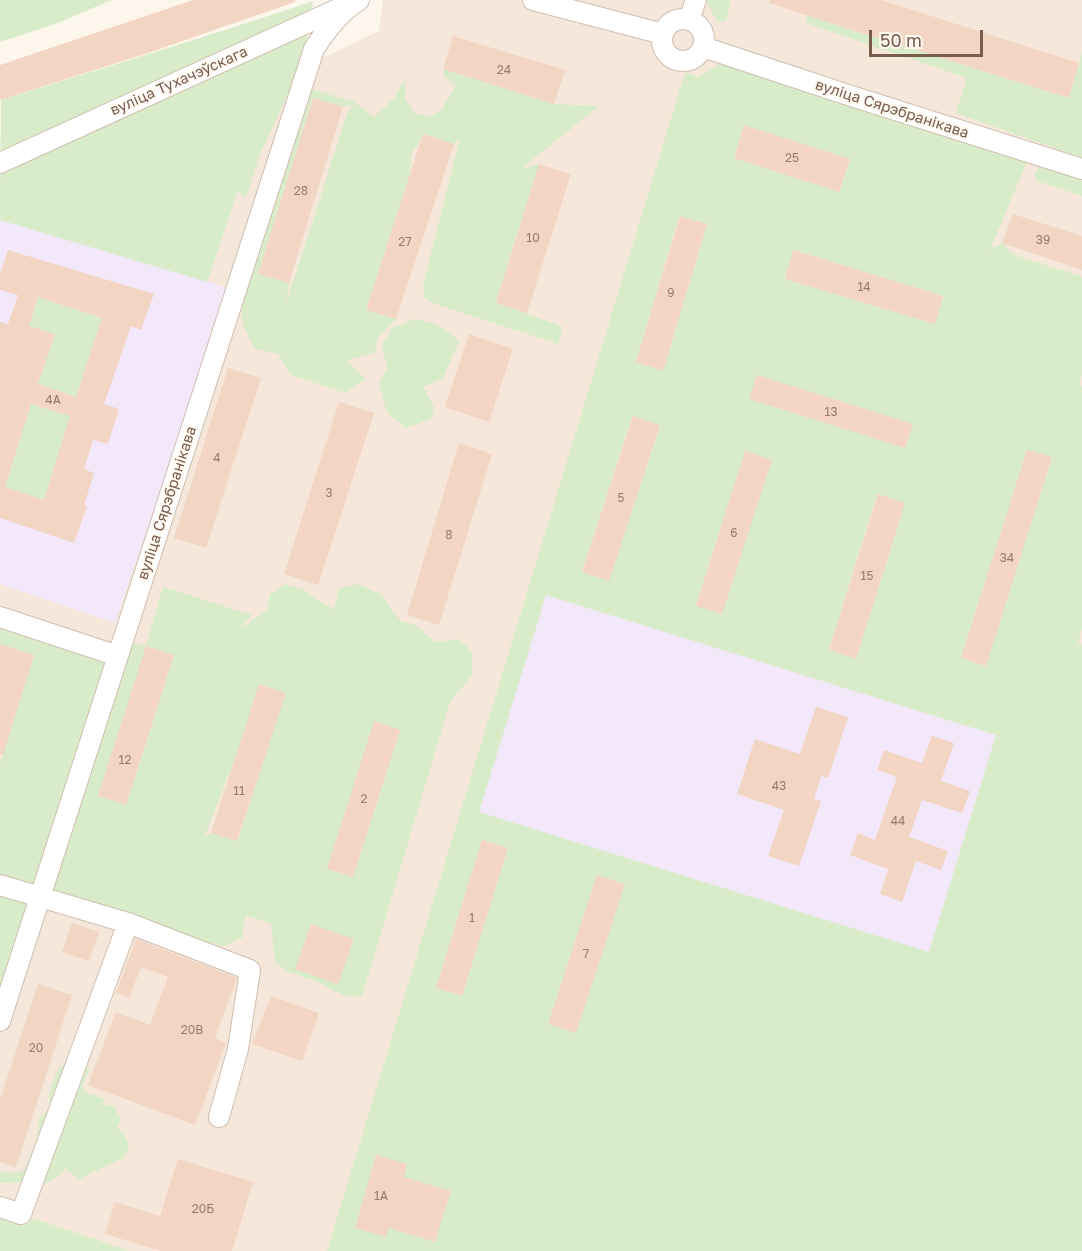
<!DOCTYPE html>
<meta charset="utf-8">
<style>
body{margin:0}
#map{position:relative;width:1082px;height:1251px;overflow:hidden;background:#fdf6ec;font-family:"Golos Text",sans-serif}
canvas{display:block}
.scale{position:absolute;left:869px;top:30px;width:114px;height:27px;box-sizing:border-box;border:3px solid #7a5c4d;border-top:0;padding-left:8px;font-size:18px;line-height:21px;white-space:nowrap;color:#7a5c4d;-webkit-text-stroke:4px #fffaf3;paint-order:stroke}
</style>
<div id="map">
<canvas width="1082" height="1251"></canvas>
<div class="scale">50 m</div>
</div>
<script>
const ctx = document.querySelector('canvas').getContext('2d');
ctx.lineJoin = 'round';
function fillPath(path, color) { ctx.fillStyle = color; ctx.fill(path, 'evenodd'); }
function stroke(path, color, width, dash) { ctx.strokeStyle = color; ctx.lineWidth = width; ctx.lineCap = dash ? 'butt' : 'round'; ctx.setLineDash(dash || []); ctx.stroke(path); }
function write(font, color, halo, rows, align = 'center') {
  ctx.font = font + ' "Golos Text",sans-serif'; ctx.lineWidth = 4.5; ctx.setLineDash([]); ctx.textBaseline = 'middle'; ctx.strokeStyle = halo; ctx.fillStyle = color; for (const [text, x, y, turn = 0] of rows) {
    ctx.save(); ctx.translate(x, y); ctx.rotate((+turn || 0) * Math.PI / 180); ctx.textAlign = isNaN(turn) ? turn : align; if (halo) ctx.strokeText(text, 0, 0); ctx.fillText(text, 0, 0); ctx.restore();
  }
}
fillPath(new Path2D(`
 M 383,0 L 1082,0 L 1082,1132 L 1006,1251 L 0,1251 L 0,199 L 19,202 L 379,31 Z`), '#f5e8da');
fillPath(new Path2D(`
 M 0,174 L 238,191 L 207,281 L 229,289 L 115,623 L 0,584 Z
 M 546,595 L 996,735 L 929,952 L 478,812 Z`), '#f3e8fa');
fillPath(new Path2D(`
 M 0,0 L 112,0 L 55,24 L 0,42 Z
 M 706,0 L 731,0 L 726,21 L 717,22 Z
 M 313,1 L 307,39 L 290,90 L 260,154 L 246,197 L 238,191 L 207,282 L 0,220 L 1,100 C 105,67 210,36 313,1 Z
 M 809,11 L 827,22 L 1069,98 L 1082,53 L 1082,158 L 956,113 L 967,78 L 806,23 Z
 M 729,56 L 1031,152 L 990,250 L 1002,243 L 1012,254 L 1082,277 L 1082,374 L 1079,385 L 1082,386 L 1082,629 L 1078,643 L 1082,645 L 1082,1251 L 327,1251 L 680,89 L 686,72 L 697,77 L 715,68 ZM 744,125 L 850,159 L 839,192 L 734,158 ZM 679,216 L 707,225 L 663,371 L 636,362 ZM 794,250 L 943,296 L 935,324 L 785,279 ZM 757,375 L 913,425 L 905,448 L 750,399 ZM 632,417 L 660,426 L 609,580 L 582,571 ZM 1027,450 L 1052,458 L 985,666 L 961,658 ZM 745,451 L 771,460 L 722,614 L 696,605 ZM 877,494 L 905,503 L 856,659 L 829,649 ZM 546,595 L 996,735 L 929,952 L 479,812 ZM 482,840 L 508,848 L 462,996 L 436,988 ZM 407,1164 L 386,1236 L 356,1228 Z
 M 443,69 L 554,104 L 599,106 L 521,169 L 539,164 L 496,302 L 563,327 L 558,344 L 430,302 L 424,296 L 423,285 L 460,138 L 454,144 L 424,134 L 411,155 L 410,174 L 366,309 L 396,319 L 377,340 L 375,352 L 347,361 L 366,379 L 345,393 L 291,375 L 278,354 L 256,349 C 246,333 237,319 244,300 L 233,300 L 302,86 L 354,102 L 374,117 L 394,98 L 405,80 L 405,99 L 414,113 L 429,117 L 441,111 L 456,85 L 445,77 ZM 313,98 L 343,107 L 353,104 L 346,117 L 286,304 L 289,283 L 258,274 Z
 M 1043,167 L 1082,180 L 1082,196 L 1037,181 L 1034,175 L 1038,168 Z
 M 38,297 L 102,318 L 76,397 L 38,384 L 55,334 L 29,326 Z
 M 415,319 C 435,323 446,327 459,342 L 443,378 L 423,387 L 434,407 L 431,419 L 406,428 L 387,413 L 379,384 L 387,368 L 382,344 L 392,328 Z
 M 31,404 L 71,416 L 44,500 L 5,487 Z
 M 285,584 L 304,590 L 334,610 L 339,588 L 357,584 L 379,593 L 401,621 L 417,626 L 435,642 L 459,639 L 472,653 L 472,675 L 450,702 L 362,997 L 344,996 L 313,980 L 289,972 L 275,963 L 271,924 L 246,915 L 242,938 L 224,946 L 153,927 L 85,899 L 72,895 L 47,900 L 0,1021 L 0,764 L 34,655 L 0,650 L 0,617 L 69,640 L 122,641 L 146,646 L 163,587 L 252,615 L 237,631 L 266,611 L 270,594 ZM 147,646 L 174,656 L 126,805 L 98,796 ZM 259,684 L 285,693 L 238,841 L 211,833 L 204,838 L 239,748 ZM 374,722 L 400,730 L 353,877 L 327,869 Z
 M 71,1060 L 85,1065 L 89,1070 L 82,1087 L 86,1093 L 106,1099 L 102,1105 L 103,1107 L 110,1104 L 114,1107 L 121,1118 L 117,1128 L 123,1132 L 129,1146 L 125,1157 L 79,1179 L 65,1168 L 58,1176 L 36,1190 L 22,1182 L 0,1183 L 0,1171 L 13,1173 L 23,1171 L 36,1142 L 39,1118 L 50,1109 L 49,1093 L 58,1069 Z
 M 0,1207 L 130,1251 L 0,1251 Z`), '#d8ecc9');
fillPath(new Path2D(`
 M 193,0 L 295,0 L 295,2 L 145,54 L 0,100 L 0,65 Z
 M 770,0 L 881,0 L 1079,63 L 1069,98 L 827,22 L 769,3 Z
 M 453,36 L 565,70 L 554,104 L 443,69 Z
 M 313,98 L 343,107 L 289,283 L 258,274 Z
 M 744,125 L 850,159 L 839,192 L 734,158 Z
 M 423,134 L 454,144 L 396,319 L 366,310 Z
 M 539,164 L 571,174 L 527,313 L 496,303 Z
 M 1013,214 L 1082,236 L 1082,270 L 1002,243 Z
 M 680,216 L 707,224 L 663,371 L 636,362 Z
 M 8,250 L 154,294 L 141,330 L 131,326 L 104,404 L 119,409 L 108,444 L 93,440 L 84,469 L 94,473 L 84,505 L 87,506 L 74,543 L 0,518 L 0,322 L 8,324 L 18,295 L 0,290 L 0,275 ZM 38,297 L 102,318 L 76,397 L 38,384 L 55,334 L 29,326 ZM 31,404 L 70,416 L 44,500 L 5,487 Z
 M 793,250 L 943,296 L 935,324 L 785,279 Z
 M 469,334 L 513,349 L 489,422 L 445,407 Z
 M 228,368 L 261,378 L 206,548 L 174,538 Z
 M 757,375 L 913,424 L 905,448 L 749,399 Z
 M 339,402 L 374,413 L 318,585 L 284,574 Z
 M 633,416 L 660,425 L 609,581 L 582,572 Z
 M 459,443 L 492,454 L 439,625 L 407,615 Z
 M 1027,450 L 1052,457 L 986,666 L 961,658 Z
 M 745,451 L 772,460 L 722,614 L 696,606 Z
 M 878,494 L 905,503 L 856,659 L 829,650 Z
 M 0,644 L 34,655 L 3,755 L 0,754 Z
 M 146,646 L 174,655 L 126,805 L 98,796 Z
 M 259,684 L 286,693 L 237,841 L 211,833 Z
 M 816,707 L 848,717 L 828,778 L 821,776 L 814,799 L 821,801 L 799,866 L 768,856 L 784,810 L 737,794 L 755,739 L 800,754 Z
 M 374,721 L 400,730 L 353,877 L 327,869 Z
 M 932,736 L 954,743 L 941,781 L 970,791 L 962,813 L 922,800 L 909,837 L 948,851 L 941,870 L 916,861 L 902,902 L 880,894 L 888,869 L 850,855 L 858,833 L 875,840 L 897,777 L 877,770 L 884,750 L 922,763 Z
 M 482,840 L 508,848 L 462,996 L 436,988 Z
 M 597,875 L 625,884 L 576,1033 L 548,1024 Z
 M 72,923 L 99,932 L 89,961 L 62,952 Z
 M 311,924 L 354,939 L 338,984 L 295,969 Z
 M 136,939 L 237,978 L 215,1038 L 226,1043 L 195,1125 L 88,1085 L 116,1012 L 150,1025 L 168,977 L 141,967 L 129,998 L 116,993 Z
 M 38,984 L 72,995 L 16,1167 L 0,1162 L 0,1100 Z
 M 271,996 L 319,1013 L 302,1061 L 252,1044 Z
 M 376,1155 L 407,1164 L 404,1177 L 451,1191 L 435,1242 L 389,1228 L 386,1237 L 355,1228 Z
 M 178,1159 L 253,1182 L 232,1251 L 161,1251 L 105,1234 L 115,1202 L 160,1216 Z`), '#f3d5c3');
const minor = new Path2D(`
 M 533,0 L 663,34
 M662 40a21 21 0 1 1 42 0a21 21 0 1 1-42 0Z
 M 689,20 L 696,0
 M 703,47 L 845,94 L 1082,169
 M 0,163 L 342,7
 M 0,617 L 118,656
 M 0,885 L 128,923 L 250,970 L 238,1049 L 219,1117
 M 0,1021 L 314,49 C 327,29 339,13 359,0
 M 0,1207 L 21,1214 L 128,923`);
stroke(minor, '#d1beb0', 22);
stroke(minor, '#fff', 20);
write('12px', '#987a6a', null, [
 ["24",504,70],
 ["25",792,158],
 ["28",301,191],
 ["10",533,238],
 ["39",1043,240],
 ["27",405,242],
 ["14",864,287],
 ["9",671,293],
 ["4А",53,400],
 ["13",831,412],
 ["4",217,458],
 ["3",329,493],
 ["5",621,498],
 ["6",734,533],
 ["8",449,535],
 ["34",1007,558],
 ["15",867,576],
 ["12",125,760],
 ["43",779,786],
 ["11",239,791],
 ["2",364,799],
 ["44",898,821],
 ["1",472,918],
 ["7",586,954],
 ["20В",192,1030],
 ["20",36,1048],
 ["1А",381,1196],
 ["20Б",203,1209]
]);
write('15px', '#7a5c4d', '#fffaf3', [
 ["вуліца Тухачэўскага",179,81,-24],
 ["вуліца Сярэбранікава",892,109,18],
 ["вуліца Сярэбранікава",167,503,-72]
]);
</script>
